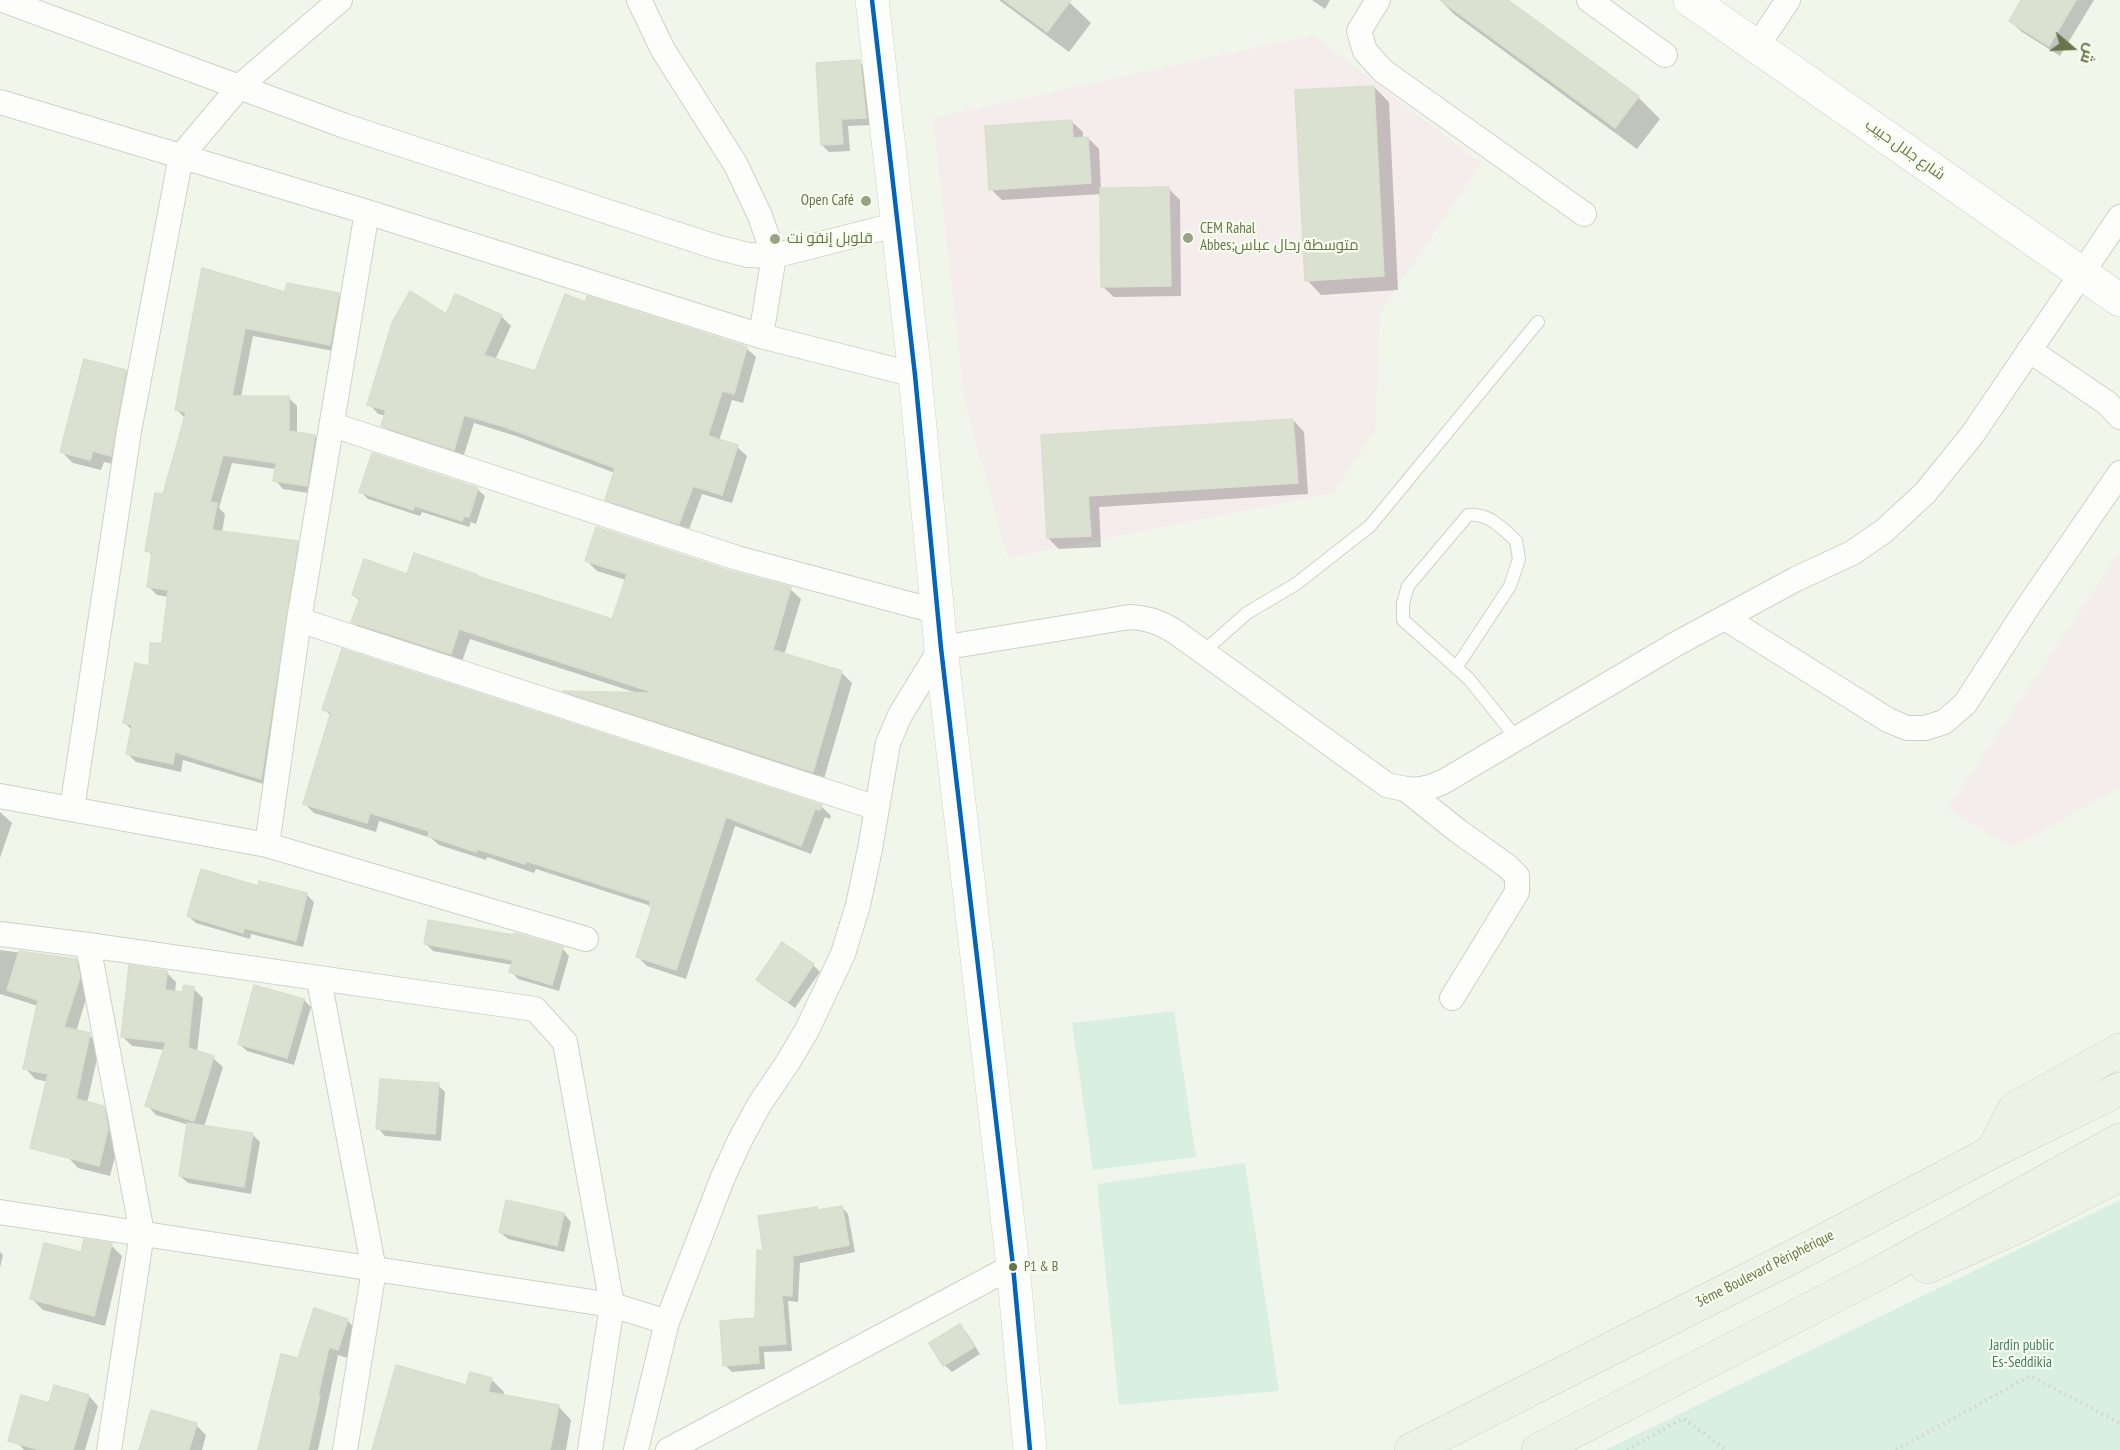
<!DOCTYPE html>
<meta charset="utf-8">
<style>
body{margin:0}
#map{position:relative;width:2120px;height:1450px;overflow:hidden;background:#f1f6eb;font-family:"PT Sans Narrow",Cairo,sans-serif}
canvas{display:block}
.north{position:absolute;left:2042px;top:18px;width:60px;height:60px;-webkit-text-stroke:4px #f6feed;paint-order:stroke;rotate:109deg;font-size:16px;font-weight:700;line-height:24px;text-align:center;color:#6a744c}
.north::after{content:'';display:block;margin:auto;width:21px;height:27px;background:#6a744c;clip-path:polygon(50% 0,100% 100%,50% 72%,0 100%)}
</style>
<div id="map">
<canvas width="2120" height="1450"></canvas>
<div class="north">ش</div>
</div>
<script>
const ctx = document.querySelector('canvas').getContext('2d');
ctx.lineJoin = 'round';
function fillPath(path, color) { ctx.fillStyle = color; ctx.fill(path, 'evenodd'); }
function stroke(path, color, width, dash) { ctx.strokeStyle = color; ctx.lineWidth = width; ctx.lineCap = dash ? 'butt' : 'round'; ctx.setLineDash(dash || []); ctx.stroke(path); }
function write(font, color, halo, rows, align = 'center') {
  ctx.font = font + ' "PT Sans Narrow",Cairo,sans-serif'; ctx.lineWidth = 4.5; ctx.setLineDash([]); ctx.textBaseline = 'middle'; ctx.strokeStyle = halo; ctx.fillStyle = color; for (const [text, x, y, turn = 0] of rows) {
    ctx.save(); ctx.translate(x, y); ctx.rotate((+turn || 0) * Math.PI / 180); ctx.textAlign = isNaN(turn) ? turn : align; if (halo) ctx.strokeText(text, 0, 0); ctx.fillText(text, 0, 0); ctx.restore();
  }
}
fillPath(new Path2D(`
 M 1313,35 L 1481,163 L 1380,313 L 1375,430 L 1333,493 L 1008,558 L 965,403 L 933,118 Z
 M 2120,551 L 2120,787 L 2011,848 L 1948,808 Z`), '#f5ecec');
fillPath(new Path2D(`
 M 1174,1011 L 1196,1157 L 1093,1170 L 1072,1023 Z
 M 1245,1163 L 1279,1391 L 1119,1405 L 1097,1184 Z
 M 2120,1200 L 2120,1450 L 1605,1450 Z`), '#d9efe0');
fillPath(new Path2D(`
 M 999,0 L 1067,0 L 1091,23 L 1069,52 Z
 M 1312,0 L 1330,0 L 1325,9 Z
 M 1440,0 L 1506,0 L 1638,97 L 1660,119 L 1637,149 L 1455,15 Z
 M 2023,0 L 2094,0 L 2060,56 L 2022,32 L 2010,21 Z
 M 859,62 L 867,69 L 873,125 L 848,126 L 850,151 L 829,152 L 822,145 Z
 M 1374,87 L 1389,102 L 1398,290 L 1321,295 L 1307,280 Z
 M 1071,121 L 1083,132 L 1083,139 L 1088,138 L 1099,149 L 1101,190 L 1169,189 L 1180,200 L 1181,296 L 1114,297 L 1102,286 L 1101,194 L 1002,200 L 991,189 Z
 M 204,270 L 286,293 L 338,294 L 347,303 L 339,352 L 253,336 L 241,397 L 288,397 L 297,406 L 297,434 L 315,436 L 323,445 L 315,494 L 283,489 L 275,480 L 276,469 L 232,463 L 219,508 L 225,514 L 222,533 L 297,543 L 306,551 L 270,786 L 183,760 L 181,772 L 136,762 L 127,753 L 132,730 L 125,723 L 163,645 L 169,597 L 157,595 L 148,586 L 153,556 L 147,550 L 186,419 L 176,409 Z
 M 586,303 L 746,348 L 756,357 L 743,403 L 732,400 L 719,441 L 737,447 L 747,456 L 732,503 L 702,494 L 688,532 L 617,509 L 607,499 L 615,473 L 516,436 L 474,423 L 463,458 L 392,435 L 383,425 L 386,416 L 378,414 L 369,404 L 447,316 L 501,316 L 511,326 L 495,360 L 536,373 Z
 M 125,371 L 136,382 L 122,466 L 104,462 L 101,470 L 73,463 L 62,452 Z
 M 1293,420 L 1304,432 L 1308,494 L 1099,507 L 1101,547 L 1059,549 L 1048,538 L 1042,437 Z
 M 477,489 L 485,496 L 476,524 L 471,522 L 469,527 L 422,512 L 420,516 L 368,499 L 361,492 Z
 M 587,561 L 732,573 L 790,589 L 801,599 L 784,655 L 841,672 L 852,683 L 823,782 L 575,701 L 566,692 L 637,693 L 470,639 L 461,664 L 364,632 L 353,622 L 360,601 L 353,595 L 408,575 L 477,576 L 613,620 L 626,580 L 597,571 Z
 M 324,709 L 821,806 L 831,816 L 830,819 L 825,817 L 811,854 L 735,826 L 686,979 L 647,966 L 638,957 L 653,908 L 651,906 L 536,869 L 534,873 L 487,857 L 486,860 L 439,845 L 431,838 L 379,821 L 376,832 L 314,813 L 305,804 L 331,716 Z
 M 0,812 L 12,823 L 0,858 Z
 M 260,883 L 307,895 L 314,902 L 303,947 L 251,934 L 250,939 L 196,923 L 188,916 L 259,888 Z
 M 426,944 L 562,948 L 569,956 L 559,991 L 518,979 L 511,971 L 513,965 L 433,951 Z
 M 0,950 L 75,960 L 86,971 L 89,989 L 76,1032 L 90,1036 L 100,1046 L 87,1103 L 103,1107 L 114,1119 L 119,1141 L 110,1176 L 78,1168 L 67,1156 L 48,1082 L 35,1079 L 25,1068 L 38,1006 L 0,994 Z
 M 813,965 L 820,972 L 795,1008 L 765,987 L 758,980 Z
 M 166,972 L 176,982 L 175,992 L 183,993 L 193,988 L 203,998 L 197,1053 L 213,1058 L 223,1067 L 204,1127 L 253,1135 L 260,1142 L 251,1194 L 188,1183 L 180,1176 L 189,1125 L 156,1115 L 147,1105 L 165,1050 L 132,1046 L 123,1037 Z
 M 304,1000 L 311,1007 L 294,1065 L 247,1051 L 239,1044 Z
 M 438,1085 L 445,1092 L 441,1141 L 385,1136 L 378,1128 Z
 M 842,1207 L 848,1214 L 855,1252 L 800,1263 L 798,1302 L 788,1301 L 792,1351 L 764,1352 L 765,1369 L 732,1372 L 725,1365 L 757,1319 L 765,1251 L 817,1209 L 820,1212 Z
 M 564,1214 L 571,1222 L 564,1252 L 508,1239 L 500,1232 Z
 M 111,1245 L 122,1256 L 105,1326 L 43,1310 L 32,1299 Z
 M 0,1252 L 3,1255 L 0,1268 Z
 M 347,1320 L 356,1329 L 347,1358 L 338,1355 L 318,1450 L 260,1450 L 299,1359 Z
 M 960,1326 L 967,1333 L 980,1354 L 952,1372 L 944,1365 Z
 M 491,1379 L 504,1392 L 503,1396 L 558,1406 L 571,1420 L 566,1450 L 374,1450 L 467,1387 Z
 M 56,1387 L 89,1396 L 98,1406 L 85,1450 L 24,1450 L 17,1442 L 50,1405 Z
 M 196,1425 L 206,1435 L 202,1450 L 140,1450 Z`), '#0003');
const building = new Path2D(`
 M 1004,0 L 1071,0 L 1047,32 Z
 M 1440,0 L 1508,0 L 1639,96 L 1615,128 Z
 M 2021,0 L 2076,0 L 2049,46 L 2009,21 Z
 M 860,60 L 866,118 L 841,119 L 843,144 L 821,145 L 816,63 Z
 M 1374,86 L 1384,276 L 1305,281 L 1295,90 Z
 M 1072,120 L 1073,138 L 1088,137 L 1091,183 L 989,190 L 985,126 Z
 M 1169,187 L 1171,286 L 1101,287 L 1100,188 Z
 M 202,268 L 285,292 L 287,283 L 339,293 L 330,345 L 245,328 L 232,396 L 289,396 L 289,431 L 315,435 L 307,486 L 273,481 L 276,463 L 223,455 L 210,502 L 217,503 L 212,530 L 298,541 L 261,779 L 175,752 L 173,764 L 126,754 L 132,725 L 123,723 L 135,663 L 149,666 L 150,643 L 162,643 L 168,590 L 147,587 L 152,552 L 145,551 L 155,493 L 163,494 L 186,412 L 175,410 Z
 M 410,291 L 446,314 L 455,294 L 502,315 L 484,355 L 535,371 L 565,294 L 585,302 L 587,296 L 747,347 L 734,394 L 722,391 L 708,436 L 738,445 L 722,495 L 693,486 L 679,524 L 605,500 L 615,468 L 505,427 L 464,415 L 454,450 L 381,426 L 386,410 L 367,405 L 392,323 Z
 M 84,359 L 126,370 L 111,456 L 93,451 L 90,460 L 60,452 Z
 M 1293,419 L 1298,483 L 1088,496 L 1091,536 L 1047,538 L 1041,435 Z
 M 372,453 L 478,488 L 469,517 L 464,516 L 462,521 L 415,506 L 413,510 L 359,492 Z
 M 596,527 L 733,572 L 791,587 L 773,650 L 842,671 L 813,772 L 562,691 L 655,693 L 459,629 L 451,654 L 351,622 L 360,598 L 352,595 L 364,559 L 407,574 L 414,553 L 478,575 L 477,576 L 612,619 L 627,574 L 585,561 Z
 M 342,649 L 822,805 L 820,810 L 815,809 L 801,846 L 726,817 L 676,970 L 636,957 L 652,907 L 649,906 L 651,901 L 526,861 L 525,864 L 477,849 L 476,852 L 428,836 L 429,831 L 370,813 L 367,823 L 303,804 L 331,712 L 322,710 Z
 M 201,869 L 258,886 L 259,881 L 307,893 L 296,941 L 244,928 L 243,933 L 187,916 Z
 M 428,920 L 513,935 L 514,933 L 563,947 L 552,985 L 509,972 L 513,960 L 424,944 Z
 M 782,942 L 814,964 L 788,1002 L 756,980 Z
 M 19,951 L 76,959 L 80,977 L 64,1027 L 90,1033 L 76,1099 L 104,1106 L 108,1129 L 99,1166 L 30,1148 L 48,1074 L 23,1069 L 38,1000 L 7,990 Z
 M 129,965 L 167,971 L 165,990 L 182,992 L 184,985 L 194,987 L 188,1048 L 214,1056 L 194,1121 L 145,1106 L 166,1042 L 121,1037 Z
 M 254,985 L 304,999 L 287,1058 L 238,1044 Z
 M 380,1079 L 439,1083 L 435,1134 L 376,1129 Z
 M 187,1123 L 253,1133 L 244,1187 L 179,1176 Z
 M 506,1200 L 564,1213 L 557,1246 L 499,1232 Z
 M 842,1206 L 849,1245 L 793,1256 L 792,1296 L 782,1295 L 786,1344 L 758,1346 L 759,1363 L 723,1366 L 720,1321 L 755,1318 L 757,1250 L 763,1250 L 758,1216 L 817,1207 L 818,1210 Z
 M 84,1239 L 112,1243 L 94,1316 L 30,1299 L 44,1243 L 81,1252 Z
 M 314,1308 L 348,1319 L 338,1350 L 329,1347 L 318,1396 L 320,1396 L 308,1450 L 258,1450 L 281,1354 L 298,1358 Z
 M 960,1324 L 974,1347 L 943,1366 L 929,1343 Z
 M 396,1365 L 466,1385 L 470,1372 L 492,1378 L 488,1392 L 559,1405 L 550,1450 L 372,1450 Z
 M 54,1385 L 89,1395 L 73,1450 L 40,1450 L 8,1441 L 21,1395 L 49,1403 Z
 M 151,1410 L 197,1423 L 189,1450 L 139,1450 Z`);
fillPath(building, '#dbe1d0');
stroke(building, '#d9dfce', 1.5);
const lane = new Path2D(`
 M 1203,652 L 1247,613 L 1296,584 L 1370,526 L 1538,322
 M 1456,668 L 1510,586 L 1519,559 L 1516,541 C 1501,527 1489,513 1468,515 L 1408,586 L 1403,603 L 1403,620 L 1469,679 L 1517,739`);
const street = new Path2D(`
 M 3,0 L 345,126 L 716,247 L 748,255 L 774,256 L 899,224
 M 639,0 L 663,50 L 736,165 L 760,216 L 774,256 L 761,336
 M 1378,0 L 1359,31 L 1365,51 L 1383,71 L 1584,214
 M 1589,0 L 1665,55
 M 1756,48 L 1788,0
 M 0,102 L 367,212 L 761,336 L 915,375
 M 2029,350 L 2107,403 L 2120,417
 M 333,425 L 737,558 L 939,612
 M 1725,618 L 1888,720 L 1907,728 L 1925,728 L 1944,722 L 1965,704 L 2027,608 L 2120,473
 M 299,620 L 877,808
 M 1408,791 L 1458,831 L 1507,866 L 1517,876 L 1517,892 L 1452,998
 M 0,796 L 267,845 L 586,939
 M 72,809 L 129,431 L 181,156 L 240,86 L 340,0
 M 267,845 L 299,620 L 367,212
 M 0,934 L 88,945 L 535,1009 L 565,1042 L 612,1305 L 590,1450
 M 88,945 L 142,1233 L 109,1450
 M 319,980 L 374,1270 L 345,1450
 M 0,1212 L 612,1305 L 667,1322
 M 636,1450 L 667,1322 L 723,1177 L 740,1140 L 759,1105 L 788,1062 L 807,1030 L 843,954 L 858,905 L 870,849 L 888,743 L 900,715 L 941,648 L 1130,617 C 1149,618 1162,623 1177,633 L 1387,785 C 1411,791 1420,792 1443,782 L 1676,644 L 1796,579 L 1852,553 L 1884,531 L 1925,493 L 1972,435 L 2120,217
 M 668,1450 L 1013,1266`);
const secondary = new Path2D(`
 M 872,0 L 915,375 L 941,648 L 1013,1266 L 1030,1450
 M 1690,0 L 2120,300`);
const primary = new Path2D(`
 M 1992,1152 L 2014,1109 L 2120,1050
 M 1927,1267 L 2017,1227 L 2120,1175
 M 1411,1450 L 1792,1257 L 1992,1152 L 2120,1089
 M 1538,1450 L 1881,1272 L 2120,1140`);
stroke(lane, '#ced2c5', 14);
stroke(street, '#ced2c5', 26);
stroke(secondary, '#ced3c5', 34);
stroke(primary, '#ced2c3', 34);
stroke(new Path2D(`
 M 1627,1450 L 1683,1418 L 1726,1450
 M 1896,1450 L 2030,1376 L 2120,1423`), '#d2d6c8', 4, [1.5, 4.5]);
stroke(lane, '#fdfefc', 12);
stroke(street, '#fdfefc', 24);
stroke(secondary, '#fdfefc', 33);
stroke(primary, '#ecf2e6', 33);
stroke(new Path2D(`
 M 872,0 L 915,375 L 941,648 L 1013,1266 L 1030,1450`), '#0065bd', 4.5);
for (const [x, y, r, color] of [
 [866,201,6,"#99a284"],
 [1188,238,6,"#99a284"],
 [775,239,6,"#99a284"],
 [1013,1267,5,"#6a744c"]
]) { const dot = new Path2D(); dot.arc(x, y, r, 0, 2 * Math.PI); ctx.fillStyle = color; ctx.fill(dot); stroke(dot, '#f6feed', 2); }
write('14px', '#6a744c', '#f6feed', [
 ["P1 & B",1024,1267]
], 'left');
write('15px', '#6a744c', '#f6feed', [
 ["شارع جلال حبيب",1905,150,35],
 ["3ème Boulevard Périphérique",1765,1269,-27]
]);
write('15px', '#6a744c', '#f6feed', [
 ["Open Café",854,201,"right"],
 ["CEM Rahal",1200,229],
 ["Abbes;متوسطة رحال عباس",1200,246],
 ["قلوبل إنفو نت",787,239]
], 'left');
write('15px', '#477f69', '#f6feed', [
 ["Jardin public",2022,1346],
 ["Es-Seddikia",2022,1363]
]);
</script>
